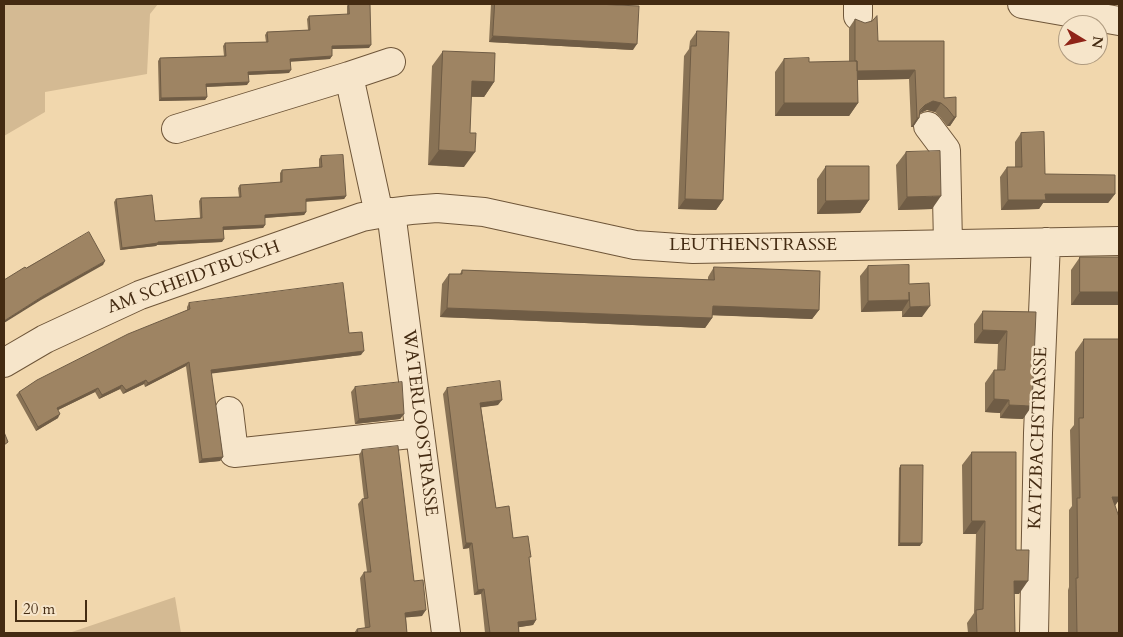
<!DOCTYPE html>
<style>
body{margin:0}
#map{position:relative;width:1123px;height:637px;overflow:hidden;background:#f1d7ad;font-family:Cardo,serif}
canvas{display:block}
.frame{position:absolute;inset:0;border:5px solid #442b12;pointer-events:none}
.north{position:absolute;left:1058px;top:15px;width:50px;height:50px;box-sizing:border-box;background:#f6e5ca;border:1px solid #af9b80;border-radius:50%;rotate:99deg;font-size:14px;font-weight:700;line-height:20px;text-align:center;color:#442b12}
.north::after{content:'';display:block;margin:auto;width:18px;height:22px;background:#8f2418;clip-path:polygon(50% 0,100% 100%,50% 72%,0 100%)}
.scale{position:absolute;left:15px;top:600px;width:72px;height:22px;box-sizing:border-box;border:2px solid #442b12;border-top:0;padding-left:6px;font-size:15px;line-height:18px;white-space:nowrap;color:#442b12;-webkit-text-stroke:4px #f6e5ca;paint-order:stroke}
</style>
<div id="map">
<canvas width="1123" height="637"></canvas>
<div class="frame"></div>
<div class="north">N</div>
<div class="scale">20 m</div>
</div>
<script>
const ctx = document.querySelector('canvas').getContext('2d');
ctx.lineJoin = 'round';
function fillPath(path, color) { ctx.fillStyle = color; ctx.fill(path, 'evenodd'); }
function stroke(path, color, width, dash) { ctx.strokeStyle = color; ctx.lineWidth = width; ctx.lineCap = dash ? 'butt' : 'round'; ctx.setLineDash(dash || []); ctx.stroke(path); }
function write(font, color, halo, rows, align = 'center') {
  ctx.font = font + ' Cardo,serif'; ctx.lineWidth = 5; ctx.setLineDash([]); ctx.textBaseline = 'middle'; ctx.strokeStyle = halo; ctx.fillStyle = color; for (const [text, x, y, turn = 0] of rows) {
    ctx.save(); ctx.translate(x, y); ctx.rotate((+turn || 0) * Math.PI / 180); ctx.textAlign = isNaN(turn) ? turn : align; if (halo) ctx.strokeText(text, 0, 0); ctx.fillText(text, 0, 0); ctx.restore();
  }
}
fillPath(new Path2D(`
 M 4,4 L 158,4 L 150,14 L 147,74 L 45,92 L 45,112 L 4,136 Z
 M 175,597 L 181,633 L 69,633 Z`), '#d4ba93');
const minor = new Path2D(`
 M 1022,4 L 1119,21
 M 858,16 L 858,4
 M 349,76 L 391,62
 M 928,126 L 946,150 L 948,244
 M 176,129 L 349,76 L 379,214
 M 391,212 L 446,633
 M 4,363 L 45,339 L 140,295 L 362,217 L 379,214 L 411,210 L 437,208 L 484,212 L 635,245 L 693,249 L 1119,241
 M 229,411 L 234,453 L 420,433
 M 1034,633 L 1038,433 L 1046,242`);
stroke(minor, '#6f5639', 30);
stroke(minor, '#f6e5ca', 28);
fillPath(new Path2D(`
 M 348,4 L 370,4 L 369,48 L 332,49 L 330,59 L 291,61 L 289,73 L 248,75 L 247,85 L 206,87 L 207,97 L 205,100 L 159,101 L 158,61 L 160,58 L 224,56 L 223,46 L 225,43 L 266,42 L 265,35 L 267,32 L 308,30 L 307,19 L 309,16 L 347,15 L 347,6 Z
 M 491,4 L 596,4 L 633,50 L 489,42 Z
 M 855,19 L 878,41 L 944,41 L 944,98 L 956,117 L 950,126 L 947,126 L 940,117 L 935,112 L 927,110 L 920,113 L 919,118 L 913,127 L 911,127 L 909,79 L 857,80 L 858,103 L 849,116 L 775,116 L 775,72 L 784,59 L 809,62 L 849,62 L 849,28 Z
 M 697,31 L 723,200 L 716,210 L 678,209 L 684,56 L 689,49 L 690,41 Z
 M 443,51 L 494,82 L 484,97 L 471,97 L 464,167 L 428,165 L 432,66 Z
 M 1021,133 L 1045,174 L 1115,194 L 1108,203 L 1043,203 L 1039,209 L 1001,210 L 1000,177 L 1007,167 L 1015,167 L 1015,142 Z
 M 906,152 L 932,209 L 898,210 L 896,165 Z
 M 321,156 L 346,196 L 344,199 L 306,201 L 306,212 L 304,215 L 265,218 L 265,225 L 263,228 L 224,230 L 222,242 L 157,245 L 156,246 L 120,250 L 114,202 L 116,199 L 155,221 L 200,218 L 199,201 L 201,198 L 239,197 L 238,188 L 240,185 L 280,183 L 280,173 L 282,170 L 319,168 L 319,159 Z
 M 826,166 L 869,200 L 860,213 L 817,214 L 817,179 Z
 M 1080,257 L 1119,257 L 1119,305 L 1071,305 L 1071,270 Z
 M 868,266 L 909,284 L 922,317 L 902,317 L 902,310 L 861,312 L 860,276 Z
 M 714,267 L 819,310 L 812,319 L 712,315 L 712,318 L 705,328 L 440,317 L 442,284 L 449,274 L 460,274 L 462,270 L 708,280 L 708,277 Z
 M 189,303 L 349,333 L 361,355 L 211,373 L 223,457 L 220,461 L 199,463 L 186,366 L 145,387 L 144,384 L 123,394 L 120,389 L 99,399 L 95,392 L 58,410 L 58,418 L 36,431 L 16,395 L 19,392 L 187,310 L 187,307 Z
 M 983,311 L 1036,312 L 1023,419 L 1000,418 L 1000,413 L 985,412 L 985,383 L 994,370 L 997,370 L 998,344 L 974,343 L 974,324 Z
 M 1084,339 L 1119,339 L 1119,500 L 1115,505 L 1119,633 L 1068,633 L 1068,590 L 1069,587 L 1069,510 L 1072,506 L 1070,430 L 1074,425 L 1075,352 Z
 M 355,387 L 404,414 L 400,419 L 355,424 L 351,392 Z
 M 447,388 L 498,405 L 481,407 L 496,508 L 513,538 L 529,560 L 536,620 L 533,625 L 519,627 L 519,633 L 485,633 L 481,594 L 474,595 L 469,548 L 463,549 L 443,394 Z
 M 362,450 L 414,581 L 422,616 L 406,617 L 407,633 L 354,633 L 357,629 L 365,628 L 360,578 L 364,572 L 367,572 L 358,504 L 362,499 L 364,499 L 359,455 Z
 M 972,452 L 1016,550 L 1019,594 L 1014,594 L 1015,633 L 968,633 L 967,623 L 974,613 L 976,534 L 963,534 L 962,465 Z
 M 901,465 L 920,546 L 898,546 L 899,468 Z`), '#887255');
fillPath(new Path2D(`
 M 493,36 L 637,44 L 633,50 L 489,42 Z
 M 371,45 L 369,48 L 330,49 L 332,46 Z
 M 332,56 L 330,59 L 288,62 L 290,59 Z
 M 291,70 L 289,73 L 246,75 L 248,72 Z
 M 915,70 L 909,79 L 849,80 L 855,71 Z
 M 472,81 L 494,82 L 484,97 L 461,96 Z
 M 249,82 L 247,85 L 204,87 L 206,84 Z
 M 207,97 L 205,100 L 159,101 L 161,98 Z
 M 933,101 L 941,103 L 935,112 L 927,110 L 918,114 L 917,116 L 925,105 Z
 M 784,103 L 858,103 L 849,116 L 775,116 Z
 M 954,117 L 956,117 L 950,126 L 947,126 Z
 M 917,118 L 919,118 L 913,127 L 911,127 Z
 M 439,150 L 475,152 L 464,167 L 428,165 Z
 M 1045,194 L 1115,194 L 1108,203 L 1043,203 L 1039,209 L 1001,210 L 1008,200 Z
 M 346,196 L 344,199 L 304,202 L 306,199 Z
 M 941,196 L 932,209 L 898,210 L 907,197 Z
 M 685,199 L 723,200 L 716,210 L 678,209 Z
 M 869,200 L 860,213 L 817,214 L 826,201 Z
 M 306,212 L 304,215 L 263,218 L 265,215 Z
 M 265,225 L 263,228 L 221,230 L 223,227 Z
 M 224,239 L 222,242 L 157,245 L 156,246 L 120,250 L 122,248 L 158,242 Z
 M 105,261 L 103,265 L 41,300 L 4,323 L 4,321 L 43,296 Z
 M 1080,292 L 1119,292 L 1119,305 L 1071,305 Z
 M 909,300 L 902,311 L 861,312 L 868,301 Z
 M 713,306 L 819,310 L 812,319 L 706,315 Z
 M 930,306 L 922,317 L 902,317 L 910,307 Z
 M 447,308 L 712,318 L 705,328 L 440,317 Z
 M 983,330 L 1007,331 L 998,344 L 974,343 Z
 M 364,351 L 361,355 L 208,374 L 211,370 Z
 M 189,362 L 186,366 L 145,387 L 148,383 Z
 M 146,380 L 144,384 L 123,394 L 126,390 Z
 M 122,385 L 120,389 L 99,399 L 102,395 Z
 M 98,388 L 95,392 L 54,412 L 57,408 Z
 M 994,399 L 1009,400 L 1000,413 L 985,412 Z
 M 502,400 L 498,405 L 477,408 L 480,403 Z
 M 1009,405 L 1032,406 L 1023,419 L 1000,418 Z
 M 60,414 L 58,418 L 36,431 L 38,427 Z
 M 404,414 L 400,419 L 355,424 L 359,419 Z
 M 223,457 L 220,461 L 199,463 L 202,459 Z
 M 1112,497 L 1119,497 L 1119,500 L 1112,510 Z
 M 972,521 L 985,521 L 976,534 L 963,534 Z
 M 466,543 L 472,543 L 469,548 L 463,549 Z
 M 900,543 L 922,543 L 920,546 L 898,546 Z
 M 1014,581 L 1028,581 L 1019,594 L 1004,594 Z
 M 484,589 L 481,594 L 474,595 L 478,590 Z
 M 426,610 L 422,616 L 401,618 L 405,613 Z
 M 536,620 L 533,625 L 514,628 L 518,622 Z`), '#6f5c45');
const building = new Path2D(`
 M 349,4 L 370,4 L 371,45 L 332,46 L 332,56 L 290,59 L 291,70 L 248,72 L 249,82 L 206,84 L 207,97 L 161,98 L 160,58 L 226,56 L 225,43 L 268,42 L 267,32 L 310,30 L 309,16 L 349,14 Z
 M 495,4 L 596,4 L 639,6 L 637,44 L 493,36 Z
 M 877,16 L 878,41 L 944,41 L 944,98 L 956,97 L 956,117 L 954,117 L 947,108 L 941,103 L 933,101 L 925,105 L 920,110 L 919,118 L 917,118 L 915,70 L 857,71 L 857,61 L 855,61 L 855,19 L 865,23 L 872,21 Z
 M 697,31 L 729,32 L 723,200 L 685,199 L 691,46 L 696,46 Z
 M 443,51 L 495,53 L 494,82 L 472,81 L 470,133 L 476,133 L 475,152 L 439,150 Z
 M 809,58 L 809,62 L 857,61 L 858,103 L 784,103 L 784,59 Z
 M 1044,132 L 1045,174 L 1115,175 L 1115,194 L 1045,194 L 1046,200 L 1008,200 L 1007,167 L 1022,167 L 1021,133 Z
 M 940,151 L 941,196 L 907,197 L 906,152 Z
 M 343,155 L 346,196 L 306,199 L 306,212 L 265,215 L 265,225 L 223,227 L 224,239 L 158,242 L 158,243 L 122,248 L 116,199 L 152,195 L 155,221 L 202,218 L 201,198 L 241,197 L 240,185 L 282,182 L 282,170 L 322,167 L 321,156 Z
 M 826,166 L 869,166 L 869,200 L 826,201 Z
 M 89,232 L 105,261 L 43,296 L 4,321 L 4,280 L 25,267 L 26,268 Z
 M 1080,257 L 1119,257 L 1119,292 L 1080,292 Z
 M 909,265 L 909,284 L 929,283 L 930,306 L 910,307 L 909,292 L 909,300 L 868,301 L 868,266 Z
 M 714,267 L 820,271 L 819,310 L 713,306 L 712,318 L 447,308 L 449,274 L 462,274 L 462,270 L 714,280 Z
 M 343,283 L 349,333 L 362,332 L 364,351 L 211,370 L 223,457 L 202,459 L 189,362 L 148,383 L 146,380 L 126,390 L 122,385 L 102,395 L 98,388 L 57,408 L 60,414 L 38,427 L 19,392 L 37,380 L 128,334 L 190,309 L 189,303 Z
 M 983,311 L 1036,312 L 1032,406 L 1009,405 L 1009,400 L 994,399 L 994,370 L 1005,370 L 1007,331 L 983,330 Z
 M 1084,339 L 1119,339 L 1119,497 L 1112,497 L 1119,517 L 1119,633 L 1077,633 L 1076,578 L 1078,578 L 1077,498 L 1080,498 L 1079,418 L 1083,418 Z
 M 500,381 L 502,400 L 480,403 L 496,508 L 509,506 L 513,538 L 528,536 L 531,557 L 529,557 L 536,620 L 518,622 L 519,633 L 490,633 L 484,589 L 478,590 L 472,543 L 466,543 L 447,388 Z
 M 402,382 L 404,414 L 359,419 L 355,387 Z
 M 4,432 L 8,442 L 4,445 Z
 M 398,446 L 414,581 L 423,580 L 426,610 L 405,613 L 407,633 L 358,633 L 357,629 L 370,627 L 364,572 L 371,572 L 362,499 L 368,498 L 362,450 Z
 M 972,452 L 1016,452 L 1016,550 L 1029,550 L 1028,581 L 1014,581 L 1015,633 L 977,633 L 976,610 L 983,609 L 985,521 L 972,521 Z
 M 901,465 L 923,465 L 922,543 L 900,543 Z`);
fillPath(building, '#9e8463');
stroke(building, '#6f5c45', 1);
write('18px', '#442b12', '#f6e5ca', [
 ["LEUTHENSTRASSE",753,246],
 ["AM SCHEIDTBUSCH",194,278,-20],
 ["WATERLOOSTRASSE",419,423,83],
 ["KATZBACHSTRASSE",1039,438,-88]
]);
</script>
